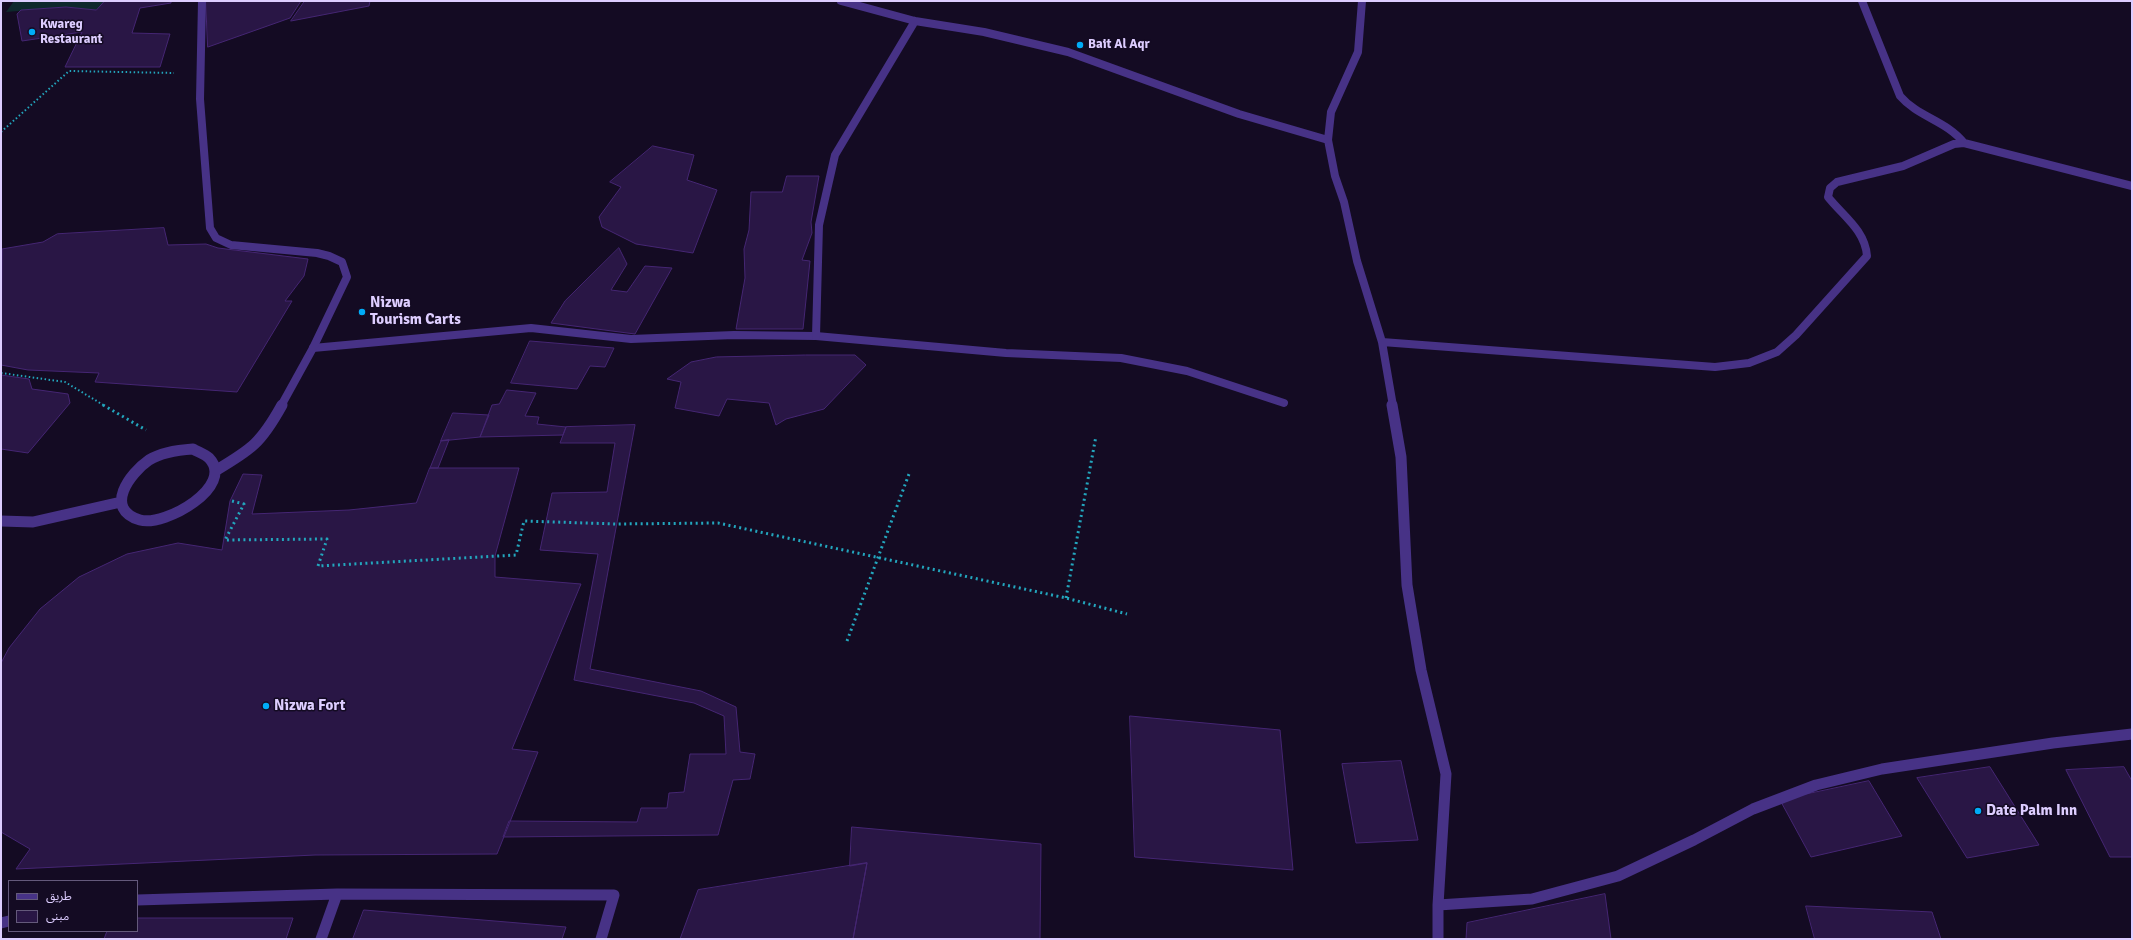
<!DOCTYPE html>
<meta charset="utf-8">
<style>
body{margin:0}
#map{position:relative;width:2133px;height:940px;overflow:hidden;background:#140b23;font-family:Signika,"Noto Sans Arabic",sans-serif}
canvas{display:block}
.frame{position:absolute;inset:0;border:2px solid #ddcdff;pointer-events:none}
.legend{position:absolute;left:8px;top:880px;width:130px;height:52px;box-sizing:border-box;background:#140b23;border:1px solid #64597b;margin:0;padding:5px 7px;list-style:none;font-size:12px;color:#ddcdff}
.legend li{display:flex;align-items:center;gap:8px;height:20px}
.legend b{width:20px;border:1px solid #64597b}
</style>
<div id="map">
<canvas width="2133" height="940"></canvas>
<div class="frame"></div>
<ul class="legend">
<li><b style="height:5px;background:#473286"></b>طريق</li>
<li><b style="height:11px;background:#291645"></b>مبنى</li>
</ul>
</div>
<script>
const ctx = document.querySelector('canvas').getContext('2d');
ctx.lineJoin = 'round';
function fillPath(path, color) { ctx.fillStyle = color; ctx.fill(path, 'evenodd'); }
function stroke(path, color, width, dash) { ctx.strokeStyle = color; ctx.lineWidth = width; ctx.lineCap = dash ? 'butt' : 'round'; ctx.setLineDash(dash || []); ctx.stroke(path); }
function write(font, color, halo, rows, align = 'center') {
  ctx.font = font + ' Signika,sans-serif'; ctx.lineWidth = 3; ctx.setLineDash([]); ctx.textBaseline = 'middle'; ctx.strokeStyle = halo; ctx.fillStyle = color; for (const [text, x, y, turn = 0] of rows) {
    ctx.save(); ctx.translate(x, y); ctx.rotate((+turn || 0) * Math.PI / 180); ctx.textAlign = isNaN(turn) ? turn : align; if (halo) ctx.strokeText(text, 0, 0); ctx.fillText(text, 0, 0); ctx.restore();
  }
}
fillPath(new Path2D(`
 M 14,1 L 105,1 L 96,10 L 66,7 L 6,12 Z`), '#0e282d');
const building = new Path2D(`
 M 105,1 L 171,1 L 171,3 L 140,8 L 132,33 L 170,34 L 160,67 L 65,67 L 82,32 L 22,41 L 17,14 L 21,10 L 66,7 L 96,10 Z
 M 206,1 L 301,1 L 290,18 L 208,47 Z
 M 305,1 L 370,1 L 369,6 L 291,21 Z
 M 653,146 L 694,155 L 687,180 L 717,190 L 693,253 L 636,244 L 602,227 L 599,217 L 621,187 L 610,182 Z
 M 787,176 L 819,176 L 811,222 L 812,233 L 802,260 L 810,261 L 803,329 L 736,329 L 745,278 L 744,249 L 749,230 L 751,192 L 782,192 Z
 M 164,228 L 168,245 L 206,244 L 218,248 L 308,259 L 304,276 L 285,301 L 292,301 L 237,392 L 95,382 L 99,373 L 28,370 L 1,365 L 2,249 L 43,242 L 57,234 Z
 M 619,248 L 627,264 L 611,290 L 627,292 L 645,266 L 672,268 L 635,334 L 551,323 L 565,301 Z
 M 530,341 L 614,348 L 605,367 L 590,366 L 577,389 L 511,383 Z
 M 806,355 L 855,355 L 866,365 L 824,409 L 786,419 L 776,425 L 769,403 L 727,399 L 719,416 L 675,408 L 681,382 L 667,379 L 691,362 L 716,357 Z
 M 1,375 L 29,379 L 32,389 L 68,394 L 70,403 L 28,453 L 1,449 Z
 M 507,390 L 536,393 L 525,416 L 539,417 L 537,424 L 566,427 L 563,435 L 480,437 L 492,405 L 499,404 Z
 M 453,413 L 489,415 L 480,437 L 441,441 Z
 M 635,425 L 590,669 L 701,691 L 736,707 L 740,752 L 755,754 L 750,779 L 733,780 L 718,835 L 503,837 L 509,821 L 637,822 L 641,808 L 667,808 L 669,793 L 684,792 L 690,754 L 726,754 L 724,716 L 694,703 L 574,680 L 598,554 L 540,550 L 552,493 L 607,492 L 615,443 L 560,443 L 566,427 Z
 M 449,440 L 438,468 L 430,468 L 441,441 Z
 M 430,468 L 519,468 L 495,556 L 495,577 L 581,584 L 512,749 L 538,752 L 497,854 L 315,855 L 16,869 L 30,849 L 1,832 L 1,663 L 9,648 L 40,609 L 79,577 L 127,554 L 178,543 L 222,550 L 230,501 L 243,474 L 262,475 L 252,514 L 349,510 L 416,503 Z
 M 1130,716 L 1280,730 L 1293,870 L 1135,857 Z
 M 1401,761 L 1418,840 L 1356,843 L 1342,764 Z
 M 1990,767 L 2039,845 L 1967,858 L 1917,778 Z
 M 2124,767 L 2132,781 L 2132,857 L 2110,857 L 2066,770 Z
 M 1869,781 L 1902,836 L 1811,857 L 1780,800 Z
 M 852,827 L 1041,844 L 1040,939 L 853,939 L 867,863 L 850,866 Z
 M 867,863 L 853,939 L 680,939 L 698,890 Z
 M 1605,894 L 1611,939 L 1466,939 L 1467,923 Z
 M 1806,906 L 1932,912 L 1941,939 L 1815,939 Z
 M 364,910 L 566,927 L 562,939 L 353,939 Z
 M 137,918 L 293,918 L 286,939 L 104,939 L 107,931 L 137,931 Z`);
fillPath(building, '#291645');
stroke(building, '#452673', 1);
stroke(new Path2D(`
 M 1,132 L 69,71 L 174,73
 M 1,373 L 65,382 L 105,406`), '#23a6bd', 2, [1.5, 2.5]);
stroke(new Path2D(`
 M 103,405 L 146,430
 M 232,501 L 244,504 L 225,540 L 327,539 L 318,566 L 516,555 L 524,521 L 617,524 L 718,523 L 1066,598 L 1127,614
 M 1066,598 L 1096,436
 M 847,641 L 909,474`), '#23a6bd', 3, [2, 3.5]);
stroke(new Path2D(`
 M 313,348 L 531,328 L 631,339 L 734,335 L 816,336 L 1006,353 L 1121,358 L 1187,371 L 1284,403`), '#473286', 8);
stroke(new Path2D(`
 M 841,1 L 915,21 L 984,32 L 1068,52 L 1239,114 L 1328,140
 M 1362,1 L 1358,52 L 1331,112 L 1328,140 L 1335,176 L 1344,202 L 1357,261 L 1382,342 L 1393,406
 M 1862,1 L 1900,96 C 1918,117 1947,121 1964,143
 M 816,336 L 819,225 L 835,155 L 915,21
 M 1382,342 L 1715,367 L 1749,363 L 1777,352 L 1796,335 L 1867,256 C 1865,230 1843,216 1828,197 L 1830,188 L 1837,182 L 1903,166 L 1954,144 L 1964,143 L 2132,186`), '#473286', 8);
stroke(new Path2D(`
 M 1392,405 L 1401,457 L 1407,585 L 1421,670 L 1446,774 L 1438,905 L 1438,939
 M 137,900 L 337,894 L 614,895 L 601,939
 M 1438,905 L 1532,899 L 1618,876 L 1694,840 L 1753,809 L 1816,785 L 1882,769 L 2053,743 L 2132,734
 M 1,923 L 9,921
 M 321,939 L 337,894`), '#473286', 11);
stroke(new Path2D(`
 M 202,1 L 200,99 L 210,228 L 216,238 L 231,245 L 317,253 L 329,256 L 342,262 L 347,277 L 313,348 L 281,406`), '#473286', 8);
stroke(new Path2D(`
 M 193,449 C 198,452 205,454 209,458 C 236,486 165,527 140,520 C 103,509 130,473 149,460 C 162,452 178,450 193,449 Z
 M 215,471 C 252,449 261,443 282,405
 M 1,521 L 33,522 L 121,502`), '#473286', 11);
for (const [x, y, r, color] of [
 [32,32,4,"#00acf8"],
 [1080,45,4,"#00acf8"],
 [362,312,4,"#00acf8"],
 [266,706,4,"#00acf8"],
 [1978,811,4,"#00acf8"]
]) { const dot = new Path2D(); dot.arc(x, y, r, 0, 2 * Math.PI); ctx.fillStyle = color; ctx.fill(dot); stroke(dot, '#140b23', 1.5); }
write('bold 13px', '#ddcdff', '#140b23', [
 ["Kwareg",40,25],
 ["Restaurant",40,40],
 ["Bait Al Aqr",1088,45]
], 'left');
write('bold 15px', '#ddcdff', '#140b23', [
 ["Nizwa",370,303],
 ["Tourism Carts",370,320],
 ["Nizwa Fort",274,706],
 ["Date Palm Inn",1986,811]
], 'left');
</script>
